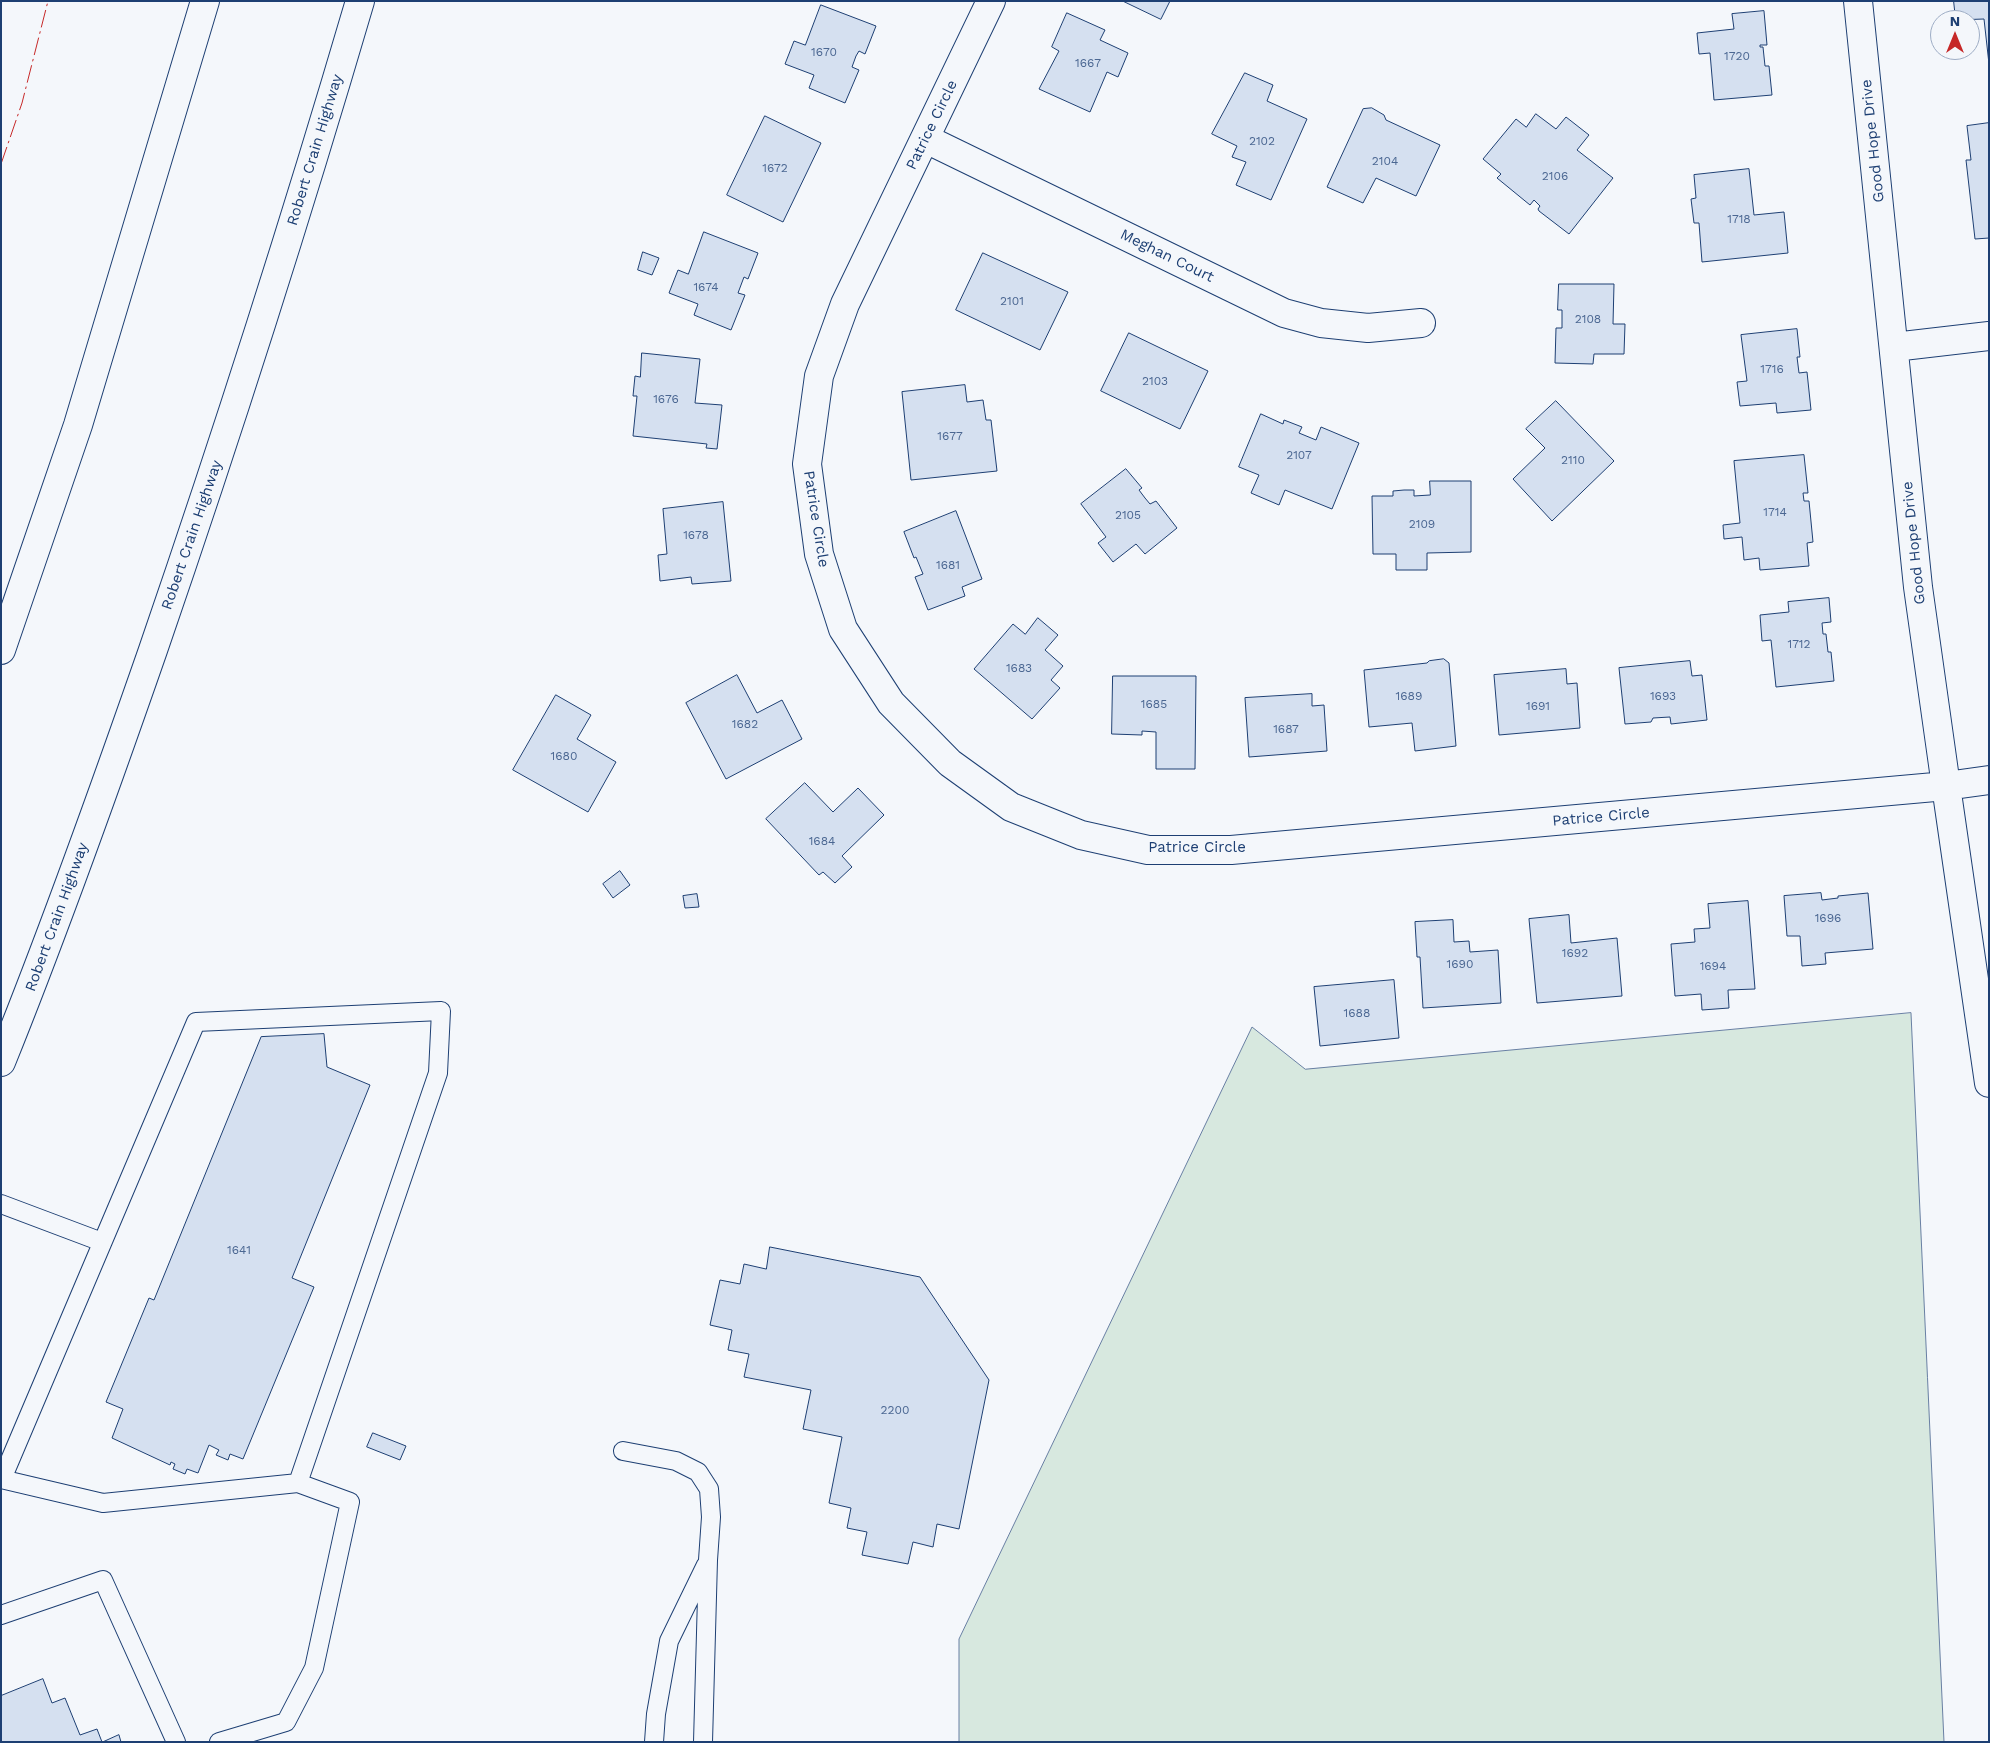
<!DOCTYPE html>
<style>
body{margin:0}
#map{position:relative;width:1990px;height:1743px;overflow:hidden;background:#f4f7fb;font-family:"Work Sans",sans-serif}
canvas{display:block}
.frame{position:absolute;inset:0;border:2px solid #1d3f73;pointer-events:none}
.north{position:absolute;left:1930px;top:10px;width:50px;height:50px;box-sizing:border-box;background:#f4f7fb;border:1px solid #9eadc5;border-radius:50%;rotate:0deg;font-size:14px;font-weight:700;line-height:20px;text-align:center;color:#1d3f73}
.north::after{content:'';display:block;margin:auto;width:18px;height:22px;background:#c62828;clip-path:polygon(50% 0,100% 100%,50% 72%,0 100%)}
</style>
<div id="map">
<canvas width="1990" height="1743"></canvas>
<div class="frame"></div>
<div class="north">N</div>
</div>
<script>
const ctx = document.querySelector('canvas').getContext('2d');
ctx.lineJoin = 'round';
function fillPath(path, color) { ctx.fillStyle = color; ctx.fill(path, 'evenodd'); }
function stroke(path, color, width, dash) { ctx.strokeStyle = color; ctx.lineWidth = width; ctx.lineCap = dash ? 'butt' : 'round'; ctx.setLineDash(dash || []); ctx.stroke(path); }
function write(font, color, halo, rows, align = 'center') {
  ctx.font = font + ' "Work Sans",sans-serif'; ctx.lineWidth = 4; ctx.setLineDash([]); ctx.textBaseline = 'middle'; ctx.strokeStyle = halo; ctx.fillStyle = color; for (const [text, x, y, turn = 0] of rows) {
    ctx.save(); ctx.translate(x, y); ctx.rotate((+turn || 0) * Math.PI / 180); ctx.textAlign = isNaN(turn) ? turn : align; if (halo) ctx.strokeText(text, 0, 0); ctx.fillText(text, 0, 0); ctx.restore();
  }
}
const green = new Path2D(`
 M 1911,1013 L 1944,1742 L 959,1742 L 959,1639 L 1252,1027 L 1305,1069 Z`);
fillPath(green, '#d7e8df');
stroke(green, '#687fa3', 1);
const building = new Path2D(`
 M 1123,1 L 1170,1 L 1161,19 Z
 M 1954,1 L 1989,1 L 1989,64 L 1984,19 L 1956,20 Z
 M 821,5 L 876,26 L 865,54 L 859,51 L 856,56 L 852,67 L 859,70 L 845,103 L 809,88 L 814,75 L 785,64 L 794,41 L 805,45 Z
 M 1764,11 L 1767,45 L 1760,45 L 1760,47 L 1763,47 L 1765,66 L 1769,66 L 1772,95 L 1714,100 L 1710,53 L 1699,54 L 1697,33 L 1734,29 L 1732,14 Z
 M 1067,13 L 1105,30 L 1100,40 L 1128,53 L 1118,77 L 1107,72 L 1090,112 L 1039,89 L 1059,51 L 1052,47 Z
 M 1245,73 L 1273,85 L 1267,101 L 1307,119 L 1271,200 L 1236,185 L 1246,162 L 1232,157 L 1237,146 L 1212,134 Z
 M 1372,108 L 1384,115 L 1386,120 L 1440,145 L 1416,196 L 1376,178 L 1363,203 L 1327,187 L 1363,109 Z
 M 1536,114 L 1556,129 L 1566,117 L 1589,135 L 1577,150 L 1613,178 L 1569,234 L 1539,211 L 1538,209 L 1540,206 L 1534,200 L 1530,205 L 1497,178 L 1501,174 L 1483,159 L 1516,119 L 1526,127 Z
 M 765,116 L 821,143 L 783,222 L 727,195 Z
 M 1989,123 L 1989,238 L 1975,239 L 1966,160 L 1971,160 L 1967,126 Z
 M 1749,169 L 1754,215 L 1784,212 L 1788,253 L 1702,262 L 1699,223 L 1694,223 L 1691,199 L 1696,198 L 1694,175 Z
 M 704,232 L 758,253 L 748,279 L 744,277 L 738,293 L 745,295 L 731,330 L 694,315 L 698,304 L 669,293 L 678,270 L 688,274 Z
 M 643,252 L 659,258 L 652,275 L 638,270 Z
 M 983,253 L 1068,292 L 1040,350 L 956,310 Z
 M 1559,284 L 1614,284 L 1613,324 L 1625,324 L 1624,354 L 1594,354 L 1593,364 L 1555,363 L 1556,328 L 1562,328 L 1562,310 L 1558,310 Z
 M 1797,329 L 1800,357 L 1797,357 L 1799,373 L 1807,372 L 1811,410 L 1777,413 L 1776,403 L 1740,406 L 1737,382 L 1747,381 L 1741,335 Z
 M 1129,333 L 1208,371 L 1180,429 L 1101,391 Z
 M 642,353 L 700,359 L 695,403 L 722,405 L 717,449 L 706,448 L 707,444 L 633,436 L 637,396 L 633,396 L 635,376 L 640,377 Z
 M 965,385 L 967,402 L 983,400 L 986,420 L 991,420 L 997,471 L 911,480 L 902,392 Z
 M 1556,401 L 1614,461 L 1552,521 L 1513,479 L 1545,448 L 1526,429 Z
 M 1261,414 L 1283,424 L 1284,420 L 1302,427 L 1299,433 L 1316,440 L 1321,427 L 1359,443 L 1332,509 L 1285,490 L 1279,505 L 1251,493 L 1259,475 L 1239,467 Z
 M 1804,455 L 1808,493 L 1803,493 L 1804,501 L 1809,501 L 1813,542 L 1807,543 L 1809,566 L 1760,570 L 1759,558 L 1744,560 L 1742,537 L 1724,539 L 1723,525 L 1740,523 L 1734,461 Z
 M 1126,469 L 1142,488 L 1139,490 L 1145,498 L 1150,504 L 1156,501 L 1177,528 L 1145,554 L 1136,544 L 1113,562 L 1098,543 L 1106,537 L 1081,504 Z
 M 1430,481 L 1471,481 L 1471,552 L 1427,553 L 1427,570 L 1396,570 L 1396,554 L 1373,554 L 1372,496 L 1393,496 L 1393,491 L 1404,490 L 1414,490 L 1414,496 L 1430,495 Z
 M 723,502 L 731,581 L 692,584 L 691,577 L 660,581 L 658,555 L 667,554 L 663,509 Z
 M 956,511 L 982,579 L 962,587 L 965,596 L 928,610 L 915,577 L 923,574 L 916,557 L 914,558 L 904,532 Z
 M 1829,598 L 1831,622 L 1822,623 L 1823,634 L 1826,634 L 1828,652 L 1831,652 L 1834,681 L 1776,687 L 1771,640 L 1762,641 L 1760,615 L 1789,612 L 1788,602 Z
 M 1038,618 L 1058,635 L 1045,650 L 1063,666 L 1051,680 L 1060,688 L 1032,719 L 974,669 L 1013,624 L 1025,634 Z
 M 1444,659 L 1449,663 L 1456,746 L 1415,751 L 1412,723 L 1369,727 L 1364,670 L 1427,663 L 1429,661 Z
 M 1690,661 L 1692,676 L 1702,675 L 1707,720 L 1671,724 L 1670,717 L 1653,718 L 1651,722 L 1625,724 L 1619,668 Z
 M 1566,669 L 1567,684 L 1577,683 L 1580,728 L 1499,735 L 1494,675 Z
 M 737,675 L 757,713 L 782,700 L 802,739 L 726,779 L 686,703 Z
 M 1113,676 L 1196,676 L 1195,769 L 1156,769 L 1156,732 L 1142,731 L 1142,735 L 1112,734 Z
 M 1312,694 L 1312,706 L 1324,705 L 1327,751 L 1249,757 L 1245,698 Z
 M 556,695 L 591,715 L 577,739 L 616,762 L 588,812 L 513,770 Z
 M 805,783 L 833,812 L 858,788 L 884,815 L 842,856 L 852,867 L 835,883 L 823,872 L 819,875 L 766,819 Z
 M 620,871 L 630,885 L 613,898 L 603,884 Z
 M 1821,893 L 1822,900 L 1838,898 L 1838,896 L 1868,893 L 1873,949 L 1825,953 L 1826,964 L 1802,966 L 1800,936 L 1787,936 L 1784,896 Z
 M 697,894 L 699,907 L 685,908 L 683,896 Z
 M 1748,901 L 1755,989 L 1728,990 L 1729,1008 L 1702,1010 L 1701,994 L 1675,996 L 1671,944 L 1695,942 L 1694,929 L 1710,928 L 1708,904 Z
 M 1569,915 L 1571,943 L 1617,938 L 1622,996 L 1537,1003 L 1529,919 Z
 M 1453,920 L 1454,942 L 1469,941 L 1470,952 L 1498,950 L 1501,1003 L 1423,1008 L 1420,957 L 1417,957 L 1415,922 Z
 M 1394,980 L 1399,1038 L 1320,1046 L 1314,987 Z
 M 324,1034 L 327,1067 L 370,1085 L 292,1278 L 314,1287 L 243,1459 L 230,1454 L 228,1460 L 216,1455 L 219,1450 L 209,1445 L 198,1473 L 187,1469 L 185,1474 L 173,1469 L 175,1464 L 171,1462 L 170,1465 L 112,1438 L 123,1409 L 106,1402 L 149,1298 L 154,1300 L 261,1037 Z
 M 770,1247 L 920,1277 L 989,1380 L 959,1529 L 937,1524 L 933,1547 L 913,1542 L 908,1564 L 862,1555 L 867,1532 L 847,1528 L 851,1508 L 829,1503 L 842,1437 L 803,1429 L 811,1390 L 744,1377 L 749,1354 L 728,1350 L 732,1330 L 710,1325 L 720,1280 L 740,1284 L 744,1264 L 766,1269 Z
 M 373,1433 L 406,1446 L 400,1460 L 367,1447 Z
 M 43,1679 L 52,1703 L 65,1698 L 80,1735 L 97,1729 L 102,1742 L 1,1742 L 1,1696 Z
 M 119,1735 L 121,1742 L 103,1742 Z`);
fillPath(building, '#d5e0f0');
stroke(building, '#1d3f73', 1);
const lane = new Path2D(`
 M 1,1204 L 102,1242
 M 623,1451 L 676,1461 L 698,1472 L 709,1489 L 711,1517 L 708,1560 L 703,1742
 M 1,1479 L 103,1503 L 298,1483 L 438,1073 L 441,1011 L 196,1022 L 2,1479
 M 1,1615 L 103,1580 L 176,1742
 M 219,1742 L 286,1722 L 314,1668 L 350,1502 L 298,1483
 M 654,1742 L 656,1714 L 669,1641 L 706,1565`);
const street = new Path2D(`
 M 991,1 L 845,304 L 819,376 L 807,464 L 819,554 L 843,629 L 891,703 L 950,763 L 1011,807 L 1081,835 L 1148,850 L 1231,850 L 1946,786 L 1918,587 L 1858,1
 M 926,139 L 1284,313 L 1321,323 L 1368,328 L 1421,323
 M 1894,347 L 1989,336`);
const secondary = new Path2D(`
 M 1989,780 L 1946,786 L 1989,1083`);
const highway = new Path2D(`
 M 1,650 L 78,425 L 205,1
 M 1,1062 C 56,926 105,788 153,650 C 227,435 296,219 360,1`);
stroke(lane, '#1d3f73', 20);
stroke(street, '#1d3f73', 30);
stroke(secondary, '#1d3f73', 30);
stroke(highway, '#1d3f73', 30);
stroke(lane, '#f4f7fb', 18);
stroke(street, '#f4f7fb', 28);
stroke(secondary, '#f4f7fb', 28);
stroke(highway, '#f4f7fb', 28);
stroke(new Path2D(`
 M 1,164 L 22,103 L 48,1`), '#c62828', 1, [18, 4, 2.5, 4]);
write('12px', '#4b6792', null, [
 ["1670",824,52],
 ["1720",1737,56],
 ["1667",1088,63],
 ["2102",1262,141],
 ["2104",1385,161],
 ["1672",775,168],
 ["2106",1555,176],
 ["1718",1739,219],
 ["1674",706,287],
 ["2101",1012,301],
 ["2108",1588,319],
 ["1716",1772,369],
 ["2103",1155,381],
 ["1676",666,399],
 ["1677",950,436],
 ["2107",1299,455],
 ["2110",1573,460],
 ["1714",1775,512],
 ["2105",1128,515],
 ["2109",1422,524],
 ["1678",696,535],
 ["1681",948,565],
 ["1712",1799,644],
 ["1683",1019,668],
 ["1689",1409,696],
 ["1693",1663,696],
 ["1685",1154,704],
 ["1691",1538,706],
 ["1682",745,724],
 ["1687",1286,729],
 ["1680",564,756],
 ["1684",822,841],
 ["1696",1828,918],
 ["1692",1575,953],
 ["1690",1460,964],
 ["1694",1713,966],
 ["1688",1357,1013],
 ["1641",239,1250],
 ["2200",895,1410]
]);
write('15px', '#1d3f73', '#f4f7fb', [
 ["Patrice Circle",932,125,-64],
 ["Good Hope Drive",1873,141,-96],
 ["Robert Crain Highway",315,150,-73],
 ["Meghan Court",1167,256,26],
 ["Patrice Circle",816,519,81],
 ["Robert Crain Highway",192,535,-71],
 ["Good Hope Drive",1914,543,-96],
 ["Patrice Circle",1601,817,-5],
 ["Patrice Circle",1197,848],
 ["Robert Crain Highway",57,917,-70]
]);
</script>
